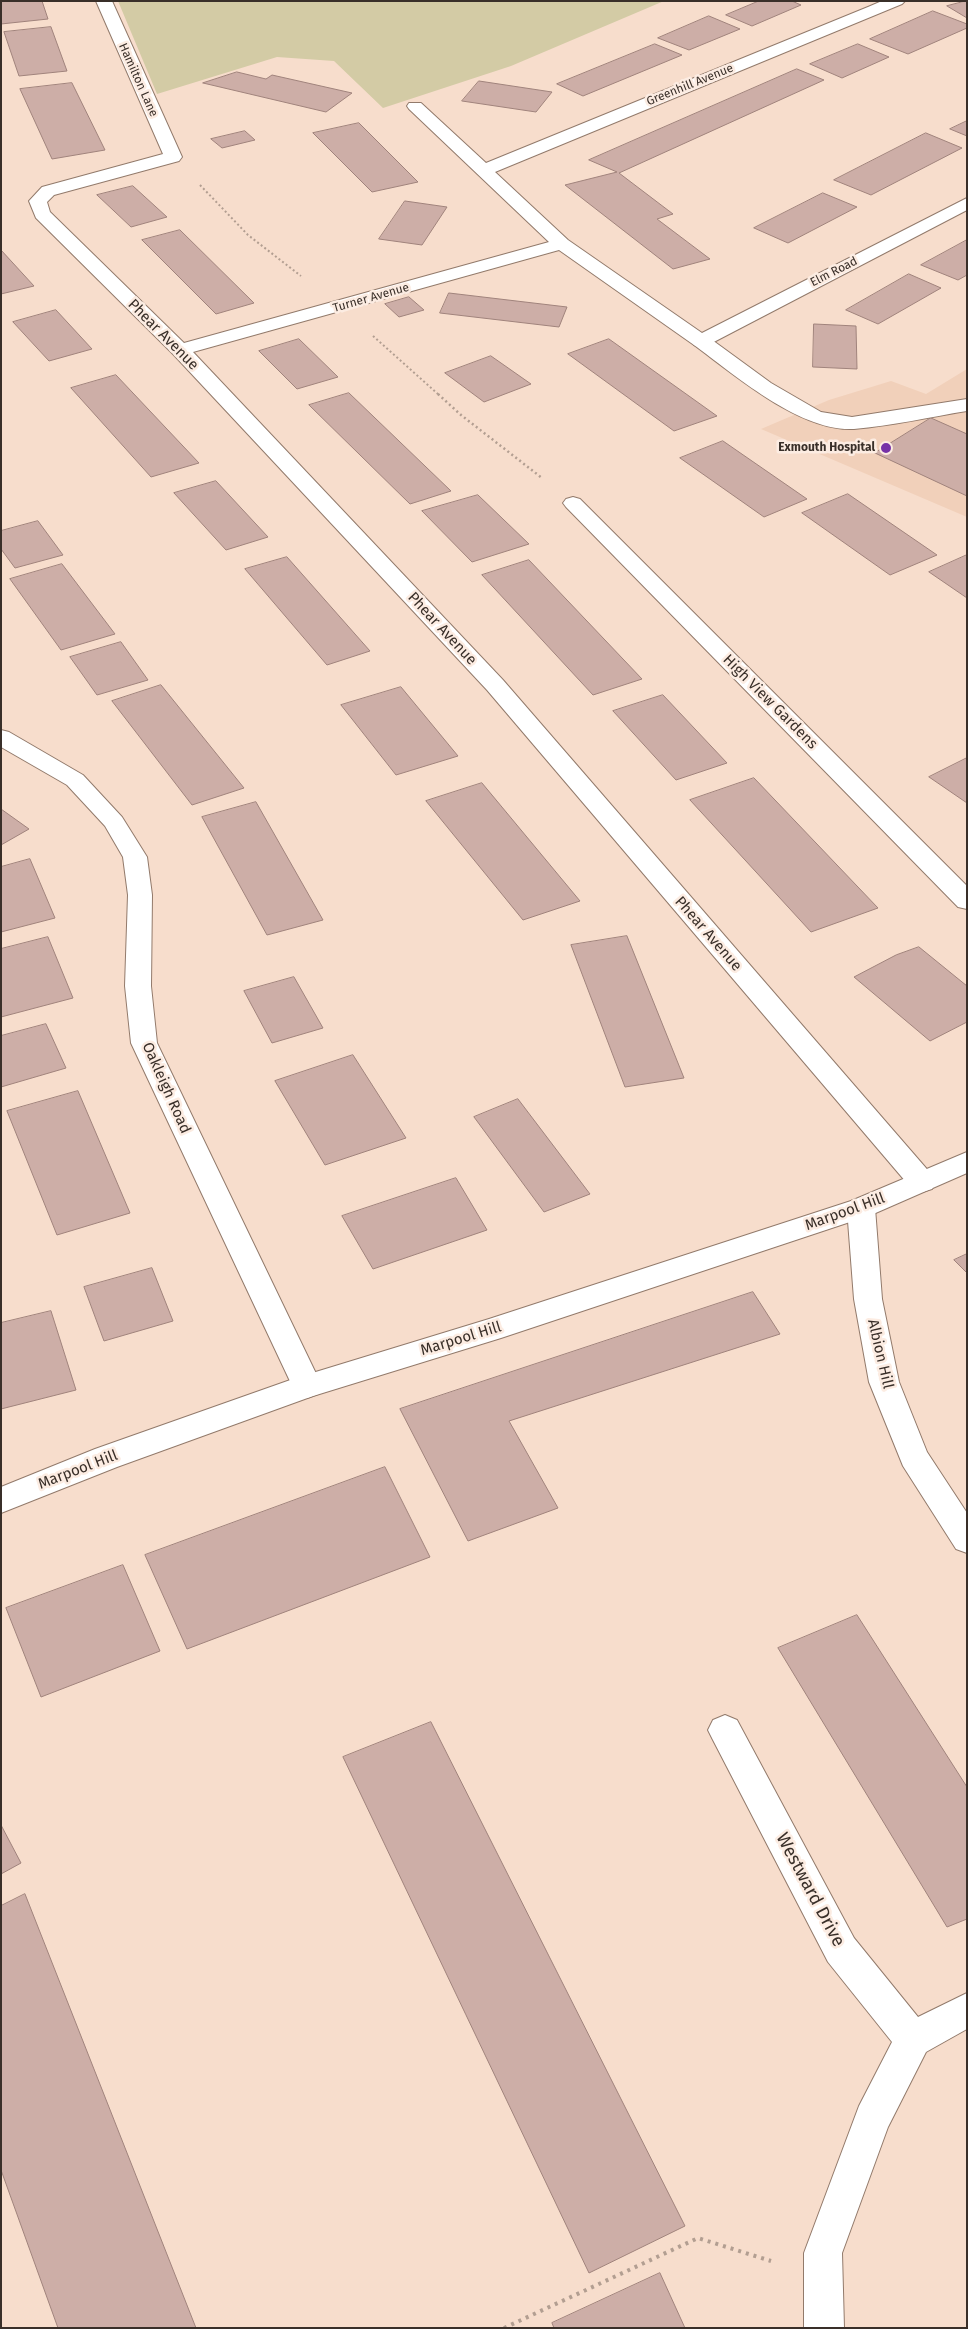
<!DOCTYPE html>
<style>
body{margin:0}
#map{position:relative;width:968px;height:2329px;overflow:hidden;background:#f7ddcc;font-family:"Fira Sans",sans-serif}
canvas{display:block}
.frame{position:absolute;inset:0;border:2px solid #392f29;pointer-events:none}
</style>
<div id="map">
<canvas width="968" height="2329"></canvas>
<div class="frame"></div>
</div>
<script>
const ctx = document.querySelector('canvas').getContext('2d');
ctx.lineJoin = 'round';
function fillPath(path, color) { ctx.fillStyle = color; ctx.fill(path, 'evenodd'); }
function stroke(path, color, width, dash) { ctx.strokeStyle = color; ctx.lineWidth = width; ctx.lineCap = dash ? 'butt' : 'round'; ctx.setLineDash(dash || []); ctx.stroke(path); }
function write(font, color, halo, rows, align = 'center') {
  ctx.font = font + ' "Fira Sans",sans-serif'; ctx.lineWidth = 5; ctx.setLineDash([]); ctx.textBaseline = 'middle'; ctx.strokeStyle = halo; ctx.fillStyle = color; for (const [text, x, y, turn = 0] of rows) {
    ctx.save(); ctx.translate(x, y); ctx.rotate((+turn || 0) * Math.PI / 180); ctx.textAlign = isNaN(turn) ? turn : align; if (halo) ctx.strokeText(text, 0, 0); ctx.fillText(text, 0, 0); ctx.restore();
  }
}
fillPath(new Path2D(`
 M 967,369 L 967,517 L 761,429 L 829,400 L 891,381 L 926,394 Z`), '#f1d0ba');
fillPath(new Path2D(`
 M 118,1 L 664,1 L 511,66 L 383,108 L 334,61 L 277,57 L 157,94 Z`), '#d3cba5');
const building = new Path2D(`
 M 1,1 L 42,1 L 48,19 L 1,24 Z
 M 759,1 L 792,1 L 801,5 L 752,26 L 726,15 Z
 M 967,1 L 967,18 L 947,6 Z
 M 933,11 L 967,24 L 967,28 L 908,54 L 870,39 Z
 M 709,16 L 740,29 L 689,50 L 658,38 Z
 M 51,27 L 67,71 L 19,76 L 4,32 Z
 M 655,44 L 682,55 L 583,96 L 557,84 Z
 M 858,44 L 889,57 L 842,78 L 810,64 Z
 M 797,69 L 824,80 L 619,173 L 673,214 L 657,219 L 710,259 L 673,269 L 565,185 L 617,172 L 589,160 Z
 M 237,72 L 266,79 L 272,75 L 352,93 L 326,112 L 203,83 Z
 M 479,81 L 552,92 L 536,112 L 462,101 Z
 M 72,83 L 105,150 L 52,159 L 20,89 Z
 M 967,121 L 967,136 L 950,129 Z
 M 359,123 L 418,182 L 372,192 L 313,133 Z
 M 245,131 L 255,140 L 222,148 L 211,139 Z
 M 926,133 L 962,148 L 871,195 L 834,180 Z
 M 133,186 L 167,217 L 131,227 L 97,195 Z
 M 823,193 L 857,207 L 788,243 L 754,228 Z
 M 405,201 L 447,207 L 422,245 L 379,239 Z
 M 180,230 L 254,303 L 216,314 L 142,240 Z
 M 967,240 L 967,275 L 958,280 L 921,265 Z
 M 1,250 L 34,286 L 1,294 Z
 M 909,274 L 941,288 L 878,324 L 846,310 Z
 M 449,293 L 567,307 L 559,327 L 440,313 Z
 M 409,297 L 424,310 L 399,317 L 385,304 Z
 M 56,310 L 92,349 L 49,361 L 13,322 Z
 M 814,324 L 856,326 L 857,369 L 813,367 Z
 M 299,339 L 338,377 L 297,389 L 259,351 Z
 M 609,339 L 717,416 L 674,431 L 568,354 Z
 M 491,356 L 531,384 L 484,402 L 445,373 Z
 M 116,375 L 199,463 L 151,477 L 71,388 Z
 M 349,393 L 451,491 L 410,504 L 309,405 Z
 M 931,418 L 967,434 L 967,496 L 875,453 Z
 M 723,441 L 807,499 L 764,517 L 680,458 Z
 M 216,481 L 268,537 L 226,550 L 174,493 Z
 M 848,494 L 937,555 L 890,575 L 802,513 Z
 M 478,495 L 529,544 L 472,562 L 422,511 Z
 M 38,521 L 63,555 L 15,568 L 1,549 L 1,531 Z
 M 967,555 L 967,598 L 929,572 Z
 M 287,557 L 370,651 L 327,665 L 245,569 Z
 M 529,560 L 642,679 L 593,695 L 482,575 Z
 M 62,564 L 115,634 L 61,650 L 10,579 Z
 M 121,642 L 148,680 L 97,695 L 70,657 Z
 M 161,685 L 244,788 L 192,805 L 112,701 Z
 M 401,687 L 458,756 L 396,775 L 341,705 Z
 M 663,695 L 727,763 L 676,780 L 613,711 Z
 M 967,758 L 967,803 L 929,777 Z
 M 754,778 L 878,908 L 811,932 L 690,800 Z
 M 482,783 L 580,901 L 523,920 L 426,801 Z
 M 256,802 L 323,920 L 267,935 L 202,817 Z
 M 1,809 L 29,829 L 1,845 Z
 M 30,859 L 55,918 L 1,932 L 1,867 Z
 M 627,936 L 684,1078 L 625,1087 L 571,945 Z
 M 48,937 L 73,998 L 1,1017 L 1,949 Z
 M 919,947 L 967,986 L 967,1022 L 930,1041 L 854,977 L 896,955 Z
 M 294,977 L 323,1028 L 272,1043 L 244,991 Z
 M 46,1024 L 66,1068 L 1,1087 L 1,1036 Z
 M 353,1055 L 406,1138 L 325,1165 L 275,1081 Z
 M 78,1091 L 130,1213 L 57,1235 L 7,1111 Z
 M 518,1099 L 590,1194 L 544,1212 L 474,1117 Z
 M 456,1178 L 487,1230 L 373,1269 L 342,1216 Z
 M 967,1254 L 967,1273 L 954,1260 Z
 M 152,1268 L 173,1321 L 104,1341 L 84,1287 Z
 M 753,1292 L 780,1334 L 509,1421 L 558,1508 L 468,1541 L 400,1409 Z
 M 51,1311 L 76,1390 L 1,1409 L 1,1323 Z
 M 385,1467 L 430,1557 L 187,1649 L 145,1555 Z
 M 123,1565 L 160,1651 L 41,1697 L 6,1608 Z
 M 857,1615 L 967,1787 L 967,1919 L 947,1927 L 778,1648 Z
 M 431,1722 L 685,2226 L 589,2273 L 343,1757 Z
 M 1,1825 L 21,1863 L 1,1874 Z
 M 25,1894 L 196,2328 L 58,2328 L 1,2170 L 1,1906 Z
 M 660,2273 L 685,2328 L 554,2328 L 552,2323 Z`);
fillPath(building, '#cdaea7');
stroke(building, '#a0837c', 1);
const service = new Path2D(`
 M 701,335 L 708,337 L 771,383 L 821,412 L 852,417 L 967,399 L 967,411 C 930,417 891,426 854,429 C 800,432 735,375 694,345 L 692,341 L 694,337 Z`);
const minor = new Path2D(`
 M 96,1 L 112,1 L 182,157 L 179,161 L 54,195 L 47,202 L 50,212 L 184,343 L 549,242 L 409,109 L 407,106 L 409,103 L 421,103 L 486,163 L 868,7 L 882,1 L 905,1 L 902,4 L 495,172 L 568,240 L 702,333 L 967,198 L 967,210 L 708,345 L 701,347 L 694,345 L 559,250 L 193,352 L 503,680 L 932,1175 L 936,1182 L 932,1189 L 922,1192 L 912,1189 L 487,690 L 173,354 L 36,218 L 29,201 L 42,187 L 163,154 Z
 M 573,497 L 580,499 L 967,886 L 967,909 L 958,907 L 566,507 L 563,503 L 566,499 Z
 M 1,730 L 9,732 L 83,775 L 122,817 L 147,857 L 152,895 L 151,986 L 157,1043 L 322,1386 L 318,1394 L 307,1398 L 296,1394 L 131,1043 L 125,986 L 128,895 L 123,857 L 105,826 L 67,785 L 1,747 Z
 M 861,1198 L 871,1201 L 875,1208 L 882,1299 L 899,1382 L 927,1452 L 967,1513 L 967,1553 L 956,1549 L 903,1466 L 869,1382 L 854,1299 L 847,1208 L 851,1201 Z
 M 725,1715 L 737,1720 L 854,1938 L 918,2017 L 967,1993 L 967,2029 L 926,2052 L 888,2127 L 842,2253 L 844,2328 L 804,2328 L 804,2253 L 859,2106 L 892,2042 L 828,1962 L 713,1740 L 708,1730 L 713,1720 Z`);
const tertiary = new Path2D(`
 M 967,1152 L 967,1173 L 871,1215 L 501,1338 L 313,1396 L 117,1467 L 1,1513 L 1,1487 L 95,1449 L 296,1378 L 489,1319 L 851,1201 Z`);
stroke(service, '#927a6b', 2);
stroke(minor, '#927a6b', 2);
stroke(tertiary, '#927a6b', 2);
stroke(new Path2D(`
 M 200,185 L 248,235 L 301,276
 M 373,336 L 439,395`), '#b29e91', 2, [2, 2.5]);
stroke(new Path2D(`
 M 438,394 L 461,415 L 542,478`), '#b29e91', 2.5, [2, 3]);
stroke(new Path2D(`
 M 504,2328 L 698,2238 L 771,2261`), '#b29e91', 4, [3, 5]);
fillPath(service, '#fff');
fillPath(minor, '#fff');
fillPath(tertiary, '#fff');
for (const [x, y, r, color] of [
 [886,448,6,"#7632a7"]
]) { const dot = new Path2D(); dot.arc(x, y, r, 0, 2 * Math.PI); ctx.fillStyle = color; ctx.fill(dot); stroke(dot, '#fcece2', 2); }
write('12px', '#392f29', '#fcece2', [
 ["Hamilton Lane",138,80,66],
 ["Greenhill Avenue",690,85,-22],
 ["Elm Road",834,272,-27],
 ["Turner Avenue",371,298,-16]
]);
write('bold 12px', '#392f29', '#fcece2', [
 ["Exmouth Hospital",875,448]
], 'right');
write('15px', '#392f29', '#fcece2', [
 ["Phear Avenue",163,335,45],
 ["Phear Avenue",442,629,47],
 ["High View Gardens",770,702,45],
 ["Phear Avenue",708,934,49],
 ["Oakleigh Road",166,1088,66],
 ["Marpool Hill",845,1212,-20],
 ["Marpool Hill",461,1339,-17],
 ["Albion Hill",880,1354,77],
 ["Marpool Hill",78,1470,-21]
]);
write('18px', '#392f29', '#fcece2', [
 ["Westward Drive",810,1890,62]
]);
</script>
